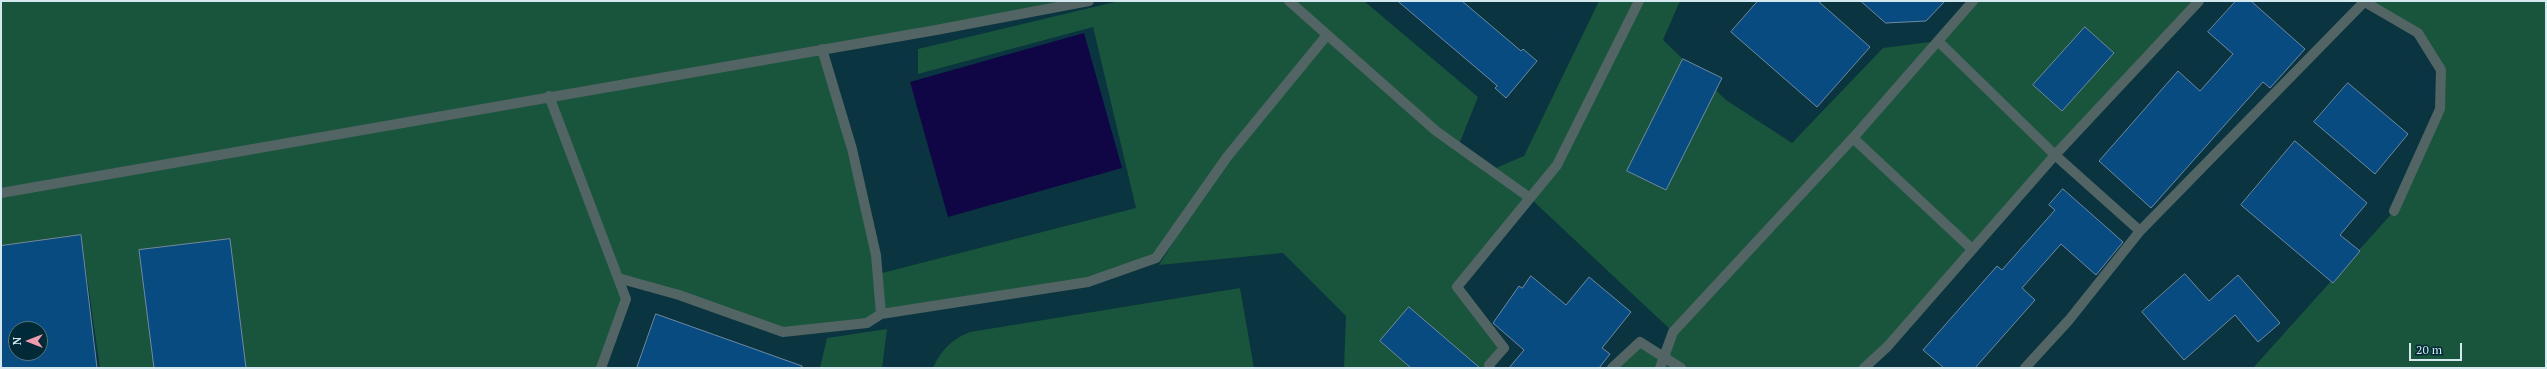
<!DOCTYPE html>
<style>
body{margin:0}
#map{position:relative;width:2547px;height:369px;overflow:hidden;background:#0a343f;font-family:"PT Serif",serif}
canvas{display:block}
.frame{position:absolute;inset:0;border:2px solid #d3e8ef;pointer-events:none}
.north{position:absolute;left:8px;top:321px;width:40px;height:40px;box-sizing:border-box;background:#002a35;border:1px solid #54767f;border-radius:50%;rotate:270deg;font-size:11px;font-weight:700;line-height:16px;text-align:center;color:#d3e8ef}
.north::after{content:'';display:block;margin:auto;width:14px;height:18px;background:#f29aaf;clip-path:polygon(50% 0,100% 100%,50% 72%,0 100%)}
.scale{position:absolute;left:2409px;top:343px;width:53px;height:18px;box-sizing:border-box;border:2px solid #d3e8ef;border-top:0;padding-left:5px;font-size:12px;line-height:14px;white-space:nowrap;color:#d3e8ef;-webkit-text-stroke:3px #002a35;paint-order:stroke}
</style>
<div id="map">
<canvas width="2547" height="369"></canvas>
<div class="frame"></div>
<div class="north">N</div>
<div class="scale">20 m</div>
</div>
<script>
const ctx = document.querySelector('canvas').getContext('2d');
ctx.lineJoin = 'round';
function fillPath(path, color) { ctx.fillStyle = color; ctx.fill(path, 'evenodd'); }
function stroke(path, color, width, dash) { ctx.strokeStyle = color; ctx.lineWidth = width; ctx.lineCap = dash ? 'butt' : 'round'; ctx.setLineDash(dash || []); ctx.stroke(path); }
fillPath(new Path2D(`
 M 1,1 L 1081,1 L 822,50 L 878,274 L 1136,208 L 1093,27 L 918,74 L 918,49 L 1119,1 L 1364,1 L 1478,97 L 1458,147 L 1491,170 L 1524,156 L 1599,1 L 1680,1 L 1663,40 L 1726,100 L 1792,143 L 1883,48 L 1938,41 L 1973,1 L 2199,1 L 1864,368 L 1612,368 L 1640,342 L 1664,356 L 1673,332 L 1530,198 L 1457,287 L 1504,348 L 1490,368 L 1344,368 L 1346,316 L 1283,253 L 1159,265 L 1221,166 L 1156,258 L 1088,282 L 881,314 L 867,323 L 783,332 L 619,278 L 626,299 L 601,368 L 100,368 L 81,235 L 1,246 Z
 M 2365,1 L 2546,1 L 2546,368 L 2253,368 L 2394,211 L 2440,109 L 2441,70 L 2418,33 Z
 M 1240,288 L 1254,368 L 933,368 C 941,350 952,339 970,332 Z
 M 887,329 L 882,368 L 820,368 L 827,338 Z`), '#19543d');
fillPath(new Path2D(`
 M 1084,33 L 1122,168 L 948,217 L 910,82 Z`), '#100645');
const building = new Path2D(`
 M 1398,1 L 1462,1 L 1521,51 L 1523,49 L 1537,61 L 1506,98 L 1495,88 L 1497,86 Z
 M 1758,1 L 1818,1 L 1870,47 L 1817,107 L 1731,32 Z
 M 1861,1 L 1945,1 L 1926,21 L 1886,23 Z
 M 2236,1 L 2251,1 L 2305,49 L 2270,88 L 2263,82 L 2151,208 L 2099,161 L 2178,71 L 2200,91 L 2233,54 L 2208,32 Z
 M 2085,27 L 2114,53 L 2062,111 L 2033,85 Z
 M 1683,59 L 1722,78 L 1666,190 L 1627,171 Z
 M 2348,83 L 2408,134 L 2375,174 L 2314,122 Z
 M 2295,141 L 2367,203 L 2340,235 L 2360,251 L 2333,283 L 2241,205 Z
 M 2063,189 L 2123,242 L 2096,275 L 2061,244 L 2022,288 L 2035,300 L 1975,368 L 1944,368 L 1923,350 L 1997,266 L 2002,270 L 2055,210 L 2049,205 Z
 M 81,235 L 97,368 L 1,368 L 1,246 ZM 16,329 L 40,329 L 40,353 L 16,353 Z
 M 230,239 L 246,368 L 154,368 L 139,250 Z
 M 2185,274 L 2209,301 L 2238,275 L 2280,323 L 2258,342 L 2235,315 L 2184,360 L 2142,312 Z
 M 1531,276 L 1566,305 L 1589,277 L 1631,312 L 1602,348 L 1610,354 L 1599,368 L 1509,368 L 1524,350 L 1493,323 L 1519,286 L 1522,288 Z
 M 1409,307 L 1480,368 L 1411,368 L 1380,341 Z
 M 656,314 L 802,366 L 802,368 L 637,368 Z`);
fillPath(building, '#074b80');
stroke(building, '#7089a3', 1);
stroke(new Path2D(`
 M 1289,1 L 1436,131 L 1530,198
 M 2363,1 L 2418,33 L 2441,70 L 2440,109 L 2394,211
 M 1938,41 L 2055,155 L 2199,1
 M 549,96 L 626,299 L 601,368
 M 1853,138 L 1972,249
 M 1,193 L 936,30 L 1089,1
 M 618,278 L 679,295 L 783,332 L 867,323 L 881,314 L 876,255 L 852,149 L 822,49
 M 881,314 L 1088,282 L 1156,258 L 1227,157 L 1327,35
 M 1490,368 L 1489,365 L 1504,348 L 1457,287 L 1557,165 L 1639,1
 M 1612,368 L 1640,342 L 1681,368
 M 1660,368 L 1673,332 L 1853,138 L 1973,1
 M 1864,368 L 1887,347 L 2055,155 L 2140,231 L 2364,2
 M 2025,368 L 2069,320 L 2140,231`), '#526463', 10);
</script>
